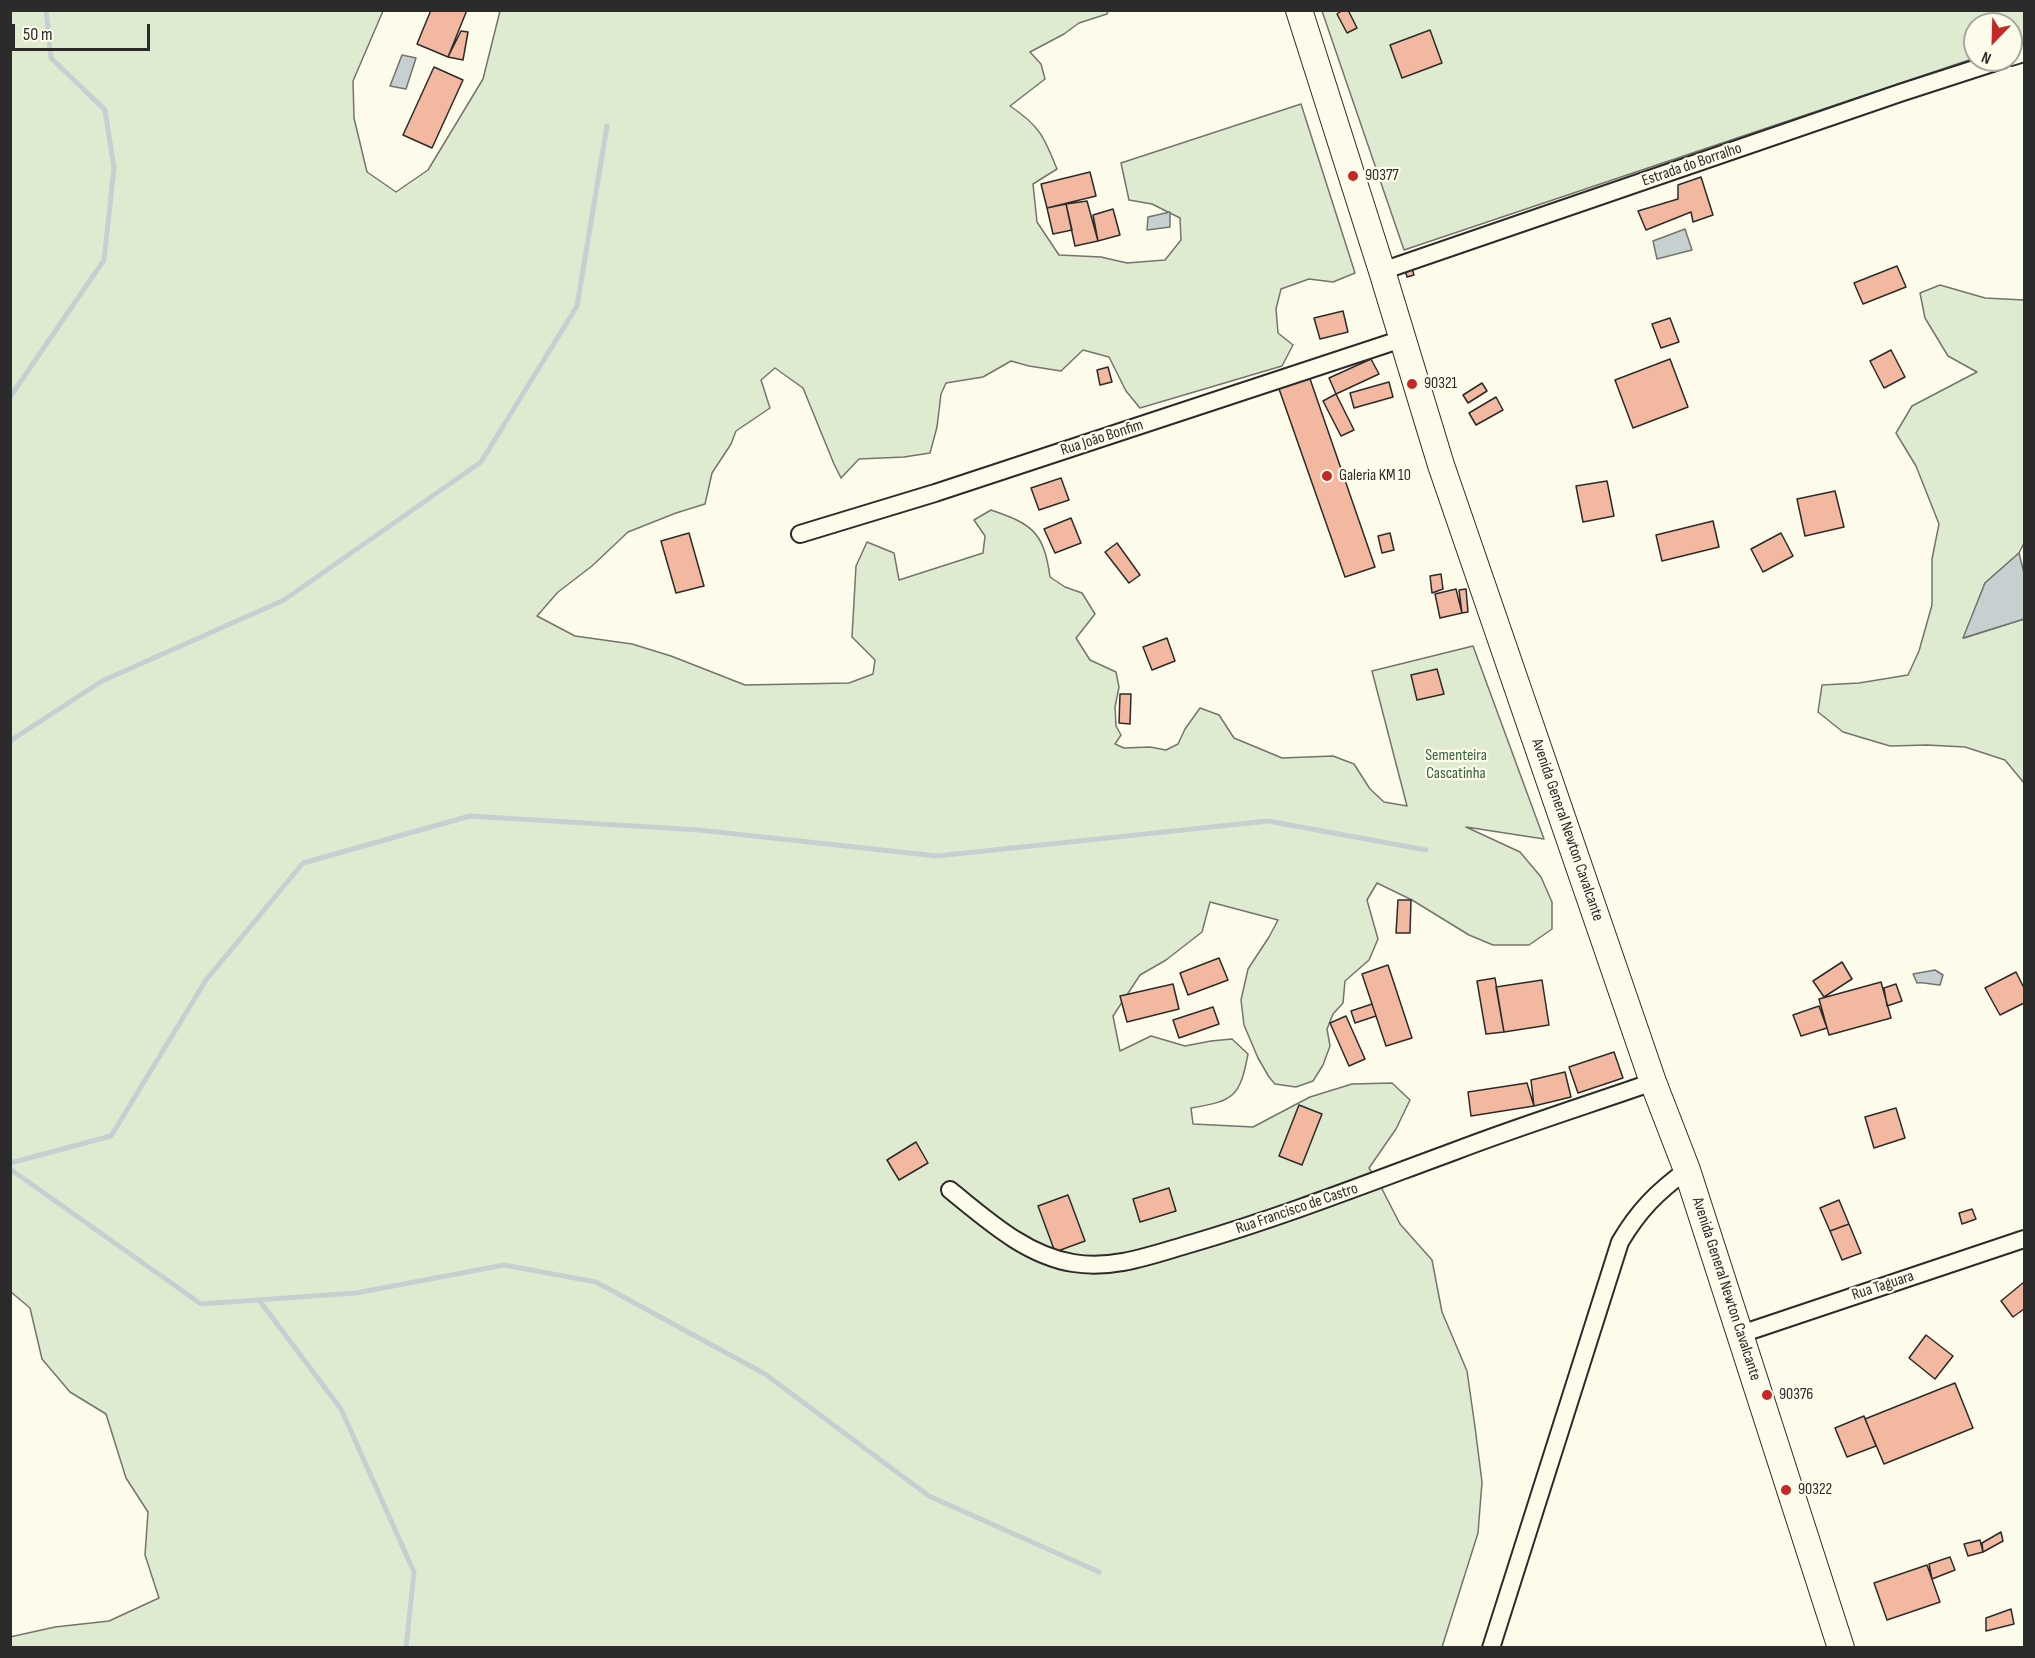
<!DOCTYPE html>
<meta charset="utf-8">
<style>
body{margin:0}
#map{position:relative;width:2035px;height:1658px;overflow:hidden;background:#fdfbea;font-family:"Sofia Sans Condensed",sans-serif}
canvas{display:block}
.frame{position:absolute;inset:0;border:12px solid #2b2b2b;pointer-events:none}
.north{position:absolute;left:1963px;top:12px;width:60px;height:60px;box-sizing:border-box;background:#fdfbea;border:2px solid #a9a89e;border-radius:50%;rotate:203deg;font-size:16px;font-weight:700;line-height:24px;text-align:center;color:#2b2b2b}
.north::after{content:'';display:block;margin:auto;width:21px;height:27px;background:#c62828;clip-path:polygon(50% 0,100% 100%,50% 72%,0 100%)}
.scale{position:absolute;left:12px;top:24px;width:138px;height:27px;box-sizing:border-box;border:3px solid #2b2b2b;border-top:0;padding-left:8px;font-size:18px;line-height:21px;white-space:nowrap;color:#2b2b2b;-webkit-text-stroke:4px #fdfbea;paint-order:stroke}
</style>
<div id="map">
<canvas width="2035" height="1658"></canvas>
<div class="frame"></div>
<div class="north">N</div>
<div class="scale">50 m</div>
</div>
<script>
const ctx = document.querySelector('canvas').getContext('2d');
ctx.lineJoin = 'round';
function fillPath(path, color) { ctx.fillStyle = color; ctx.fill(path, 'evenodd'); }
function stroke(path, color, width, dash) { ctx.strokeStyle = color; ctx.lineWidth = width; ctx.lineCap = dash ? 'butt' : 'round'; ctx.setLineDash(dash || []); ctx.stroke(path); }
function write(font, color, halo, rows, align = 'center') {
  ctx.font = font + ' "Sofia Sans Condensed",sans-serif'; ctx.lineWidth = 4.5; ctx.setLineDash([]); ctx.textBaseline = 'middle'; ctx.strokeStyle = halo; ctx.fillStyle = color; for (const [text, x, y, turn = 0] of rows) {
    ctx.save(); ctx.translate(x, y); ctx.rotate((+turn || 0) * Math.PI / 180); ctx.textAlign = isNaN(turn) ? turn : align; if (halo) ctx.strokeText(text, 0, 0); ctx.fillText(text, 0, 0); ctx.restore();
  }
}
const green = new Path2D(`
 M 2024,10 L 2024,42 L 2011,46 L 2011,24 L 1975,24 L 1975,58 L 1404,250 L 1322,11 Z
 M 11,11 L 383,11 L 353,81 L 354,118 L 367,172 L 396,192 L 428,170 L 483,79 L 500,11 L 1108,11 L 1107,14 L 1079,23 L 1064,34 L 1030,52 L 1041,64 L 1045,79 L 1010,106 C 1040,126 1044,137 1057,169 L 1033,184 L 1037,222 L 1059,255 L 1101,257 L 1127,263 L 1165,260 L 1181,240 L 1180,218 L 1152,204 L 1129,200 L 1121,163 L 1301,104 L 1355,273 L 1333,282 L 1309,279 L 1281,289 L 1276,309 L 1278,333 L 1293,345 L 1282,366 L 1140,408 L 1126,391 L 1109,357 L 1083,350 L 1061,371 L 1029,366 L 1011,361 L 983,377 L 946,383 L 941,394 L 937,427 L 930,453 L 904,457 L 859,459 L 841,478 L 834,464 L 803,388 L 775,368 L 761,380 L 770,408 L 736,431 L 731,444 L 712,473 L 705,504 L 676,513 L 628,532 L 592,566 L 558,592 L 537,616 L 575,636 L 632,644 L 671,656 L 745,685 L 849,683 L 873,674 L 875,660 L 852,637 L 856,566 L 867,542 L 894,553 L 899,580 L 983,553 L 985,536 L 974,520 L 991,510 C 1032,524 1044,532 1050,577 L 1065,587 L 1082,593 L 1095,614 L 1076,638 L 1090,660 L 1116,672 L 1119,687 L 1115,707 L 1116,726 L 1121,735 L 1115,744 L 1124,748 L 1150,747 L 1166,750 L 1178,744 L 1185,729 L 1200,708 L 1219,715 L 1234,738 L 1282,758 L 1333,756 L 1354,764 L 1370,789 L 1384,802 L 1407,806 L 1372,671 L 1473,646 L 1544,839 L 1466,827 L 1520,852 L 1541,877 L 1552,902 L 1552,929 L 1529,945 L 1493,945 L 1469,935 L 1412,900 L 1377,883 L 1367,900 L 1378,939 L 1369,960 L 1345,981 L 1343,1003 L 1333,1014 L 1327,1029 L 1330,1046 L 1323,1065 L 1313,1081 L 1296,1087 L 1275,1084 L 1269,1077 L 1258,1058 L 1244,1025 L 1241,1000 L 1248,969 L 1269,937 L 1278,920 L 1210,902 L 1202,932 L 1166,960 L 1140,975 L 1113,1016 L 1120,1051 L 1151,1036 L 1185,1046 L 1211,1041 L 1232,1039 L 1248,1054 C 1240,1097 1234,1101 1191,1108 L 1193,1124 L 1253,1127 L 1310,1097 L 1352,1084 L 1392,1083 L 1410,1100 L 1396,1129 L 1369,1168 L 1382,1189 L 1400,1224 L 1432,1260 L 1442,1312 L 1467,1371 L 1475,1427 L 1482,1482 L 1478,1533 L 1442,1647 L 11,1648 L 10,1637 L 55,1627 L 109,1621 L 159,1598 L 145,1555 L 148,1512 L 126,1478 L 106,1414 L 70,1392 L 42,1359 L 30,1308 L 11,1292 Z
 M 1940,285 L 1985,298 L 2024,300 L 2024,543 L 2019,553 L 1985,583 L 1964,638 L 2024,619 L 2024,783 L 2005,760 L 1965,747 L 1927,745 L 1890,746 L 1843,732 L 1818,712 L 1822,685 L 1859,683 L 1908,675 L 1919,651 L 1932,605 L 1932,559 L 1939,524 L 1916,466 L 1896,433 L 1912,406 L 1977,372 L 1948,356 L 1925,318 L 1920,293 Z`);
fillPath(green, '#deebd1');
stroke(green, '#74746e', 1.5);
const water = new Path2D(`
 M 402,55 L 416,58 L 406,89 L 390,86 Z
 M 1170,212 L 1170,227 L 1147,230 L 1148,217 Z
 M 1685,229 L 1692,250 L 1657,259 L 1653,241 Z
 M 2019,553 L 2024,573 L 2024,619 L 1963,638 L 1985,583 Z
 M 1935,970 L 1943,975 L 1940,985 C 1931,985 1926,982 1917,983 L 1913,974 Z`);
fillPath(water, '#c7d0d0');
stroke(water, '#74746e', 1.5);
stroke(new Path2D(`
 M 10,397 L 104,260 L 114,168 L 105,110 L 51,58 L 46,10
 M 10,741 L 102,681 L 284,600 L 481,462 L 577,306 L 607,126
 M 10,1163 L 111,1136 L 206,980 L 303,863 L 470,816 L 699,830 L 937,856 L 1268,821 L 1426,850
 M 10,1169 L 201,1304 L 356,1293 L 504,1265 L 596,1282 L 765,1374 L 929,1496 L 1099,1572
 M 259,1300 L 341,1409 L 414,1572 L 406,1648`), '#c7d0d0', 5);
const building = new Path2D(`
 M 431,10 L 467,10 L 448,57 L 417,44 Z
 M 1343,10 L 1348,10 L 1357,28 L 1347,33 L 1337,14 Z
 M 1430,30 L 1442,63 L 1402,78 L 1390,45 Z
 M 461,31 L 468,32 L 463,60 L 448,57 Z
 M 434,67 L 463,80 L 432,148 L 403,135 Z
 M 1090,172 L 1096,196 L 1047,208 L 1041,184 Z
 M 1701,177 L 1713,215 L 1693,222 L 1691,212 L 1646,230 L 1638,211 L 1678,199 L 1678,185 Z
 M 1087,201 L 1098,241 L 1075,246 L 1066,204 Z
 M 1066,204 L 1072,230 L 1053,234 L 1047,208 Z
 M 1113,209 L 1120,235 L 1098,241 L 1093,215 Z
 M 1897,266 L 1906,287 L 1863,304 L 1854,283 Z
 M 1412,268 L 1414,275 L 1407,277 L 1405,270 Z
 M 1343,311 L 1348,332 L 1320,339 L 1314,318 Z
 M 1670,318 L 1679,342 L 1661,348 L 1652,324 Z
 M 1891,350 L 1905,377 L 1884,388 L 1870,361 Z
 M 1371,359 L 1379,374 L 1336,394 L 1329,378 Z
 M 1670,359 L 1688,407 L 1633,428 L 1615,380 Z
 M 1108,367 L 1112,382 L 1100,385 L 1097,370 Z
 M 1309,376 L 1375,567 L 1345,577 L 1278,386 Z
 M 1389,382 L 1393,397 L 1354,408 L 1350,393 Z
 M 1482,383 L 1487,391 L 1468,403 L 1463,395 Z
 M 1336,394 L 1354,430 L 1341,436 L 1323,401 Z
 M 1496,397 L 1503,410 L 1476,425 L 1469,413 Z
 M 1061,478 L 1069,500 L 1039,510 L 1031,488 Z
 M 1607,481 L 1614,516 L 1583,522 L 1576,486 Z
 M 1835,491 L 1844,527 L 1805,536 L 1797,499 Z
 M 1071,518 L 1081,543 L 1055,553 L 1044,529 Z
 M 1713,521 L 1719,547 L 1662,561 L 1656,535 Z
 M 689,533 L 704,586 L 676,593 L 661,541 Z
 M 1390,533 L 1394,550 L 1382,553 L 1378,536 Z
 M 1781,533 L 1793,556 L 1763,572 L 1751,549 Z
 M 1117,543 L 1140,575 L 1129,583 L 1105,552 Z
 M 1441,574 L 1443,589 L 1432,593 L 1430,576 Z
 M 1456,589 L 1462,613 L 1440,618 L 1435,594 Z
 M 1466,589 L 1468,612 L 1462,613 L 1459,590 Z
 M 1167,638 L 1175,661 L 1152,670 L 1143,647 Z
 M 1437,669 L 1444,694 L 1417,700 L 1411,675 Z
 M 1120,694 L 1131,694 L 1130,724 L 1119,723 Z
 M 1398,900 L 1411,900 L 1410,933 L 1396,933 Z
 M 1219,958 L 1228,980 L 1188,995 L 1180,973 Z
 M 1842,962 L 1852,979 L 1824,997 L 1813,981 Z
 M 1388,965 L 1412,1038 L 1386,1046 L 1362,974 Z
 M 2016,972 L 2024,988 L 2024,1003 L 2000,1015 L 1985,988 Z
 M 1495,978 L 1504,1032 L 1486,1034 L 1477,981 Z
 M 1542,980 L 1549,1025 L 1504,1032 L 1496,987 Z
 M 1881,982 L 1891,1018 L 1829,1035 L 1819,999 Z
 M 1173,984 L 1179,1009 L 1127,1022 L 1120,996 Z
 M 1896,984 L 1902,1001 L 1887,1006 L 1884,988 Z
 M 1372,1004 L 1376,1016 L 1355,1023 L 1351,1011 Z
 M 1819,1006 L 1827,1028 L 1801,1036 L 1793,1015 Z
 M 1213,1007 L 1219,1024 L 1179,1038 L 1173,1020 Z
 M 1346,1016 L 1365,1059 L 1349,1066 L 1330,1023 Z
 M 1614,1052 L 1623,1078 L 1578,1093 L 1569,1067 Z
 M 1565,1072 L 1571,1097 L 1534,1106 L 1531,1080 Z
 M 1527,1083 L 1534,1106 L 1471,1116 L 1468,1092 Z
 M 1299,1105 L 1322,1114 L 1302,1165 L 1279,1156 Z
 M 1896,1108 L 1905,1138 L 1874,1148 L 1865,1117 Z
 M 916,1142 L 928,1163 L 899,1180 L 887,1160 Z
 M 1169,1188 L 1176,1211 L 1140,1222 L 1133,1199 Z
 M 1068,1195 L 1085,1241 L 1055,1252 L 1038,1206 Z
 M 1839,1200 L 1849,1224 L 1830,1231 L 1820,1208 Z
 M 1972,1209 L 1976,1219 L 1962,1224 L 1959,1213 Z
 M 1849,1224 L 1861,1253 L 1842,1260 L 1830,1231 Z
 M 2024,1282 L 2024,1309 L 2013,1317 L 2001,1301 Z
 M 1926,1335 L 1953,1356 L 1935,1379 L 1909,1358 Z
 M 1955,1383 L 1973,1428 L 1884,1464 L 1865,1419 Z
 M 1864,1416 L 1876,1446 L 1847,1457 L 1835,1428 Z
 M 2001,1532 L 2003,1541 L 1983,1552 L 1982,1543 Z
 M 1980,1540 L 1983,1552 L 1968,1556 L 1964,1544 Z
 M 1950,1557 L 1955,1570 L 1932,1579 L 1929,1564 Z
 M 1927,1565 L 1940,1602 L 1887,1620 L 1874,1583 Z
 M 2011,1609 L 2014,1624 L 1986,1631 L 1986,1618 Z`);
fillPath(building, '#f2b8a0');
stroke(building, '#2b2b2b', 1.5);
const minor = new Path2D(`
 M 2011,57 L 2024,53
 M 1382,271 L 1900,93 L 2002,60
 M 800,534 L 935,493 L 1402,339
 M 950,1190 C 986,1219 1025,1255 1073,1263 C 1115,1270 1154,1254 1193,1243 C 1282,1217 1368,1183 1455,1151 C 1520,1126 1587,1105 1653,1082
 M 1741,1334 L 2024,1239
 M 1491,1648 L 1620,1242 C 1639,1210 1657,1192 1687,1170`);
const primary = new Path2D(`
 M 1299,10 L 1382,271 L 1441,465 L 1653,1082 L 1687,1170 L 1841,1648`);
stroke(minor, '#2b2b2b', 20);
stroke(primary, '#2b2b2b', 28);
stroke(minor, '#fdfbea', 16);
stroke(primary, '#fdfbea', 26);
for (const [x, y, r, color] of [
 [1353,176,6,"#c62828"],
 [1412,384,6,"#c62828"],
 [1327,476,6,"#c62828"],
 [1767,1395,6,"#c62828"],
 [1786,1490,6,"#c62828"]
]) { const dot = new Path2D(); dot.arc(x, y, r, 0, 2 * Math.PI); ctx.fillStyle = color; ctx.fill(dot); stroke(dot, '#fdfbea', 2); }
write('16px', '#2b2b2b', '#fdfbea', [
 ["Estrada do Borralho",1692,165,-19],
 ["Rua João Bonfim",1102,438,-18],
 ["Avenida General Newton Cavalcante",1567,830,71],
 ["Rua Francisco de Castro",1297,1209,-19],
 ["Rua Taguara",1883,1286,-18],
 ["Avenida General Newton Cavalcante",1726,1289,72]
]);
write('16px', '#2b2b2b', '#fdfbea', [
 ["90377",1365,176],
 ["90321",1424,384],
 ["Galeria KM 10",1339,476],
 ["90376",1779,1395],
 ["90322",1798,1490]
], 'left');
write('16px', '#34623c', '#fdfbea', [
 ["Sementeira",1456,756],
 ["Cascatinha",1456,774]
]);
</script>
